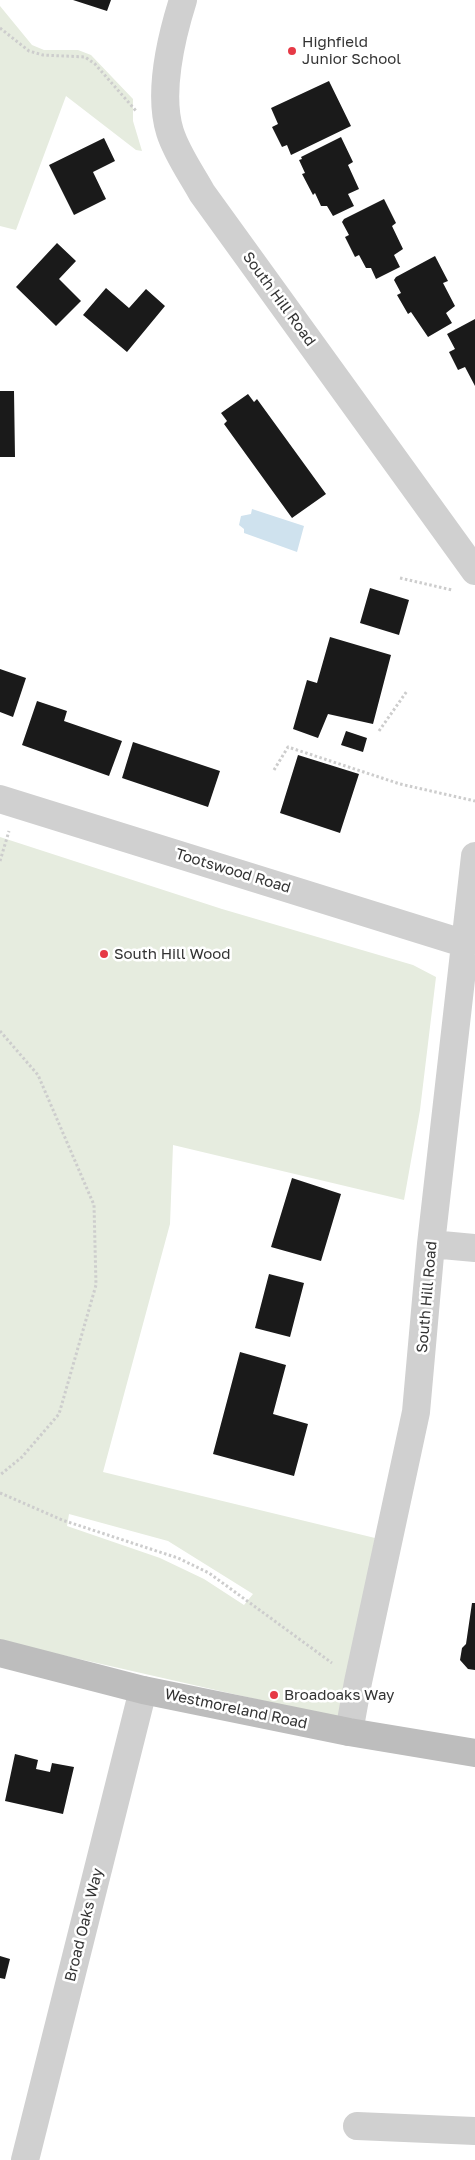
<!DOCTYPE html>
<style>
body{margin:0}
canvas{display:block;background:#fff}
</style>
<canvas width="475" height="2160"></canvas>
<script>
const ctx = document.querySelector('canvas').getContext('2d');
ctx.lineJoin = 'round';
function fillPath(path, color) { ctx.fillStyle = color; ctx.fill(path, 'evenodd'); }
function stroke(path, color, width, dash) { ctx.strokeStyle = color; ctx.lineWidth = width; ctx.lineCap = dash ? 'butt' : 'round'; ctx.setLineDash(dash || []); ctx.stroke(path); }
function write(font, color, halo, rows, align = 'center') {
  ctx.font = font + ' "Golos Text",sans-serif'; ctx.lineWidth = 5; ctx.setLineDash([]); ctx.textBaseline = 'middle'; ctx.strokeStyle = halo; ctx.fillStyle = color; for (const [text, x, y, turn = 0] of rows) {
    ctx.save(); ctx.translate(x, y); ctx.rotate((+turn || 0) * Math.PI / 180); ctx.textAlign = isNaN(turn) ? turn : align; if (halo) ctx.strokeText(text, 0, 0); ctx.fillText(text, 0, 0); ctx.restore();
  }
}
fillPath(new Path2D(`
 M 0,6 L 32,45 L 44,50 L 78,50 L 91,55 L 133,99 L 133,121 L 142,151 L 136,150 L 66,96 L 16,230 L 0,226 Z
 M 0,837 L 222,909 L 413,965 L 436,977 L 420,1110 L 404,1200 L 173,1145 L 170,1224 L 103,1472 L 375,1538 L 339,1718 L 0,1641 ZM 69,1514 L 168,1541 L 253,1594 L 244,1605 L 204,1579 L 160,1558 L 67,1526 Z`), '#e6ecdf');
fillPath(new Path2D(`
 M 252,509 L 304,526 L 297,552 L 244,533 L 244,529 L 239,525 L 241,516 L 251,514 Z`), '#cfe2ee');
fillPath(new Path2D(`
 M 73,0 L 111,0 L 107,11 Z
 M 329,81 L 351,126 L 291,155 L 287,145 L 282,147 L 272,127 L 278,124 L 271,108 Z
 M 341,137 L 353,162 L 348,165 L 359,189 L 348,194 L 354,206 L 333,216 L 327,206 L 321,206 L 315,193 L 313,195 L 302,174 L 305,173 L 299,160 L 302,159 L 301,157 Z
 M 104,138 L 115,161 L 93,172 L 106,199 L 74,215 L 49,165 Z
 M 384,199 L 396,223 L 392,226 L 403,249 L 394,255 L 400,267 L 376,279 L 371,268 L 366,268 L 359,255 L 355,257 L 345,237 L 349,235 L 342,222 L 344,219 Z
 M 57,243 L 76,261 L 59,279 L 81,301 L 56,326 L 16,287 Z
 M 435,256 L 448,281 L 443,283 L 455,306 L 446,313 L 452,323 L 428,337 L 411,312 L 408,314 L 397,295 L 401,293 L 394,280 L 396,277 Z
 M 106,288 L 129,308 L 146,289 L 165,306 L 127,352 L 83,315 Z
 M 475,319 L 475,386 L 465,367 L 458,370 L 449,352 L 455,349 L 447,334 Z
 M 0,391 L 14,391 L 15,457 L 0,457 Z
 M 248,394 L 254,402 L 257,399 L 326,494 L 292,518 L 224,424 L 227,421 L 221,413 Z
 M 370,588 L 409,600 L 399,635 L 360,623 Z
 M 330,637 L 391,655 L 373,724 L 328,714 L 318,738 L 293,729 L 307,680 L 317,683 Z
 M 0,669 L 26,678 L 13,717 L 0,712 Z
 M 37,701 L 67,711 L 64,721 L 122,741 L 109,776 L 22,745 Z
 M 346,731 L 367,738 L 363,752 L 341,745 Z
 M 133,742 L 220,771 L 208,807 L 122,778 Z
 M 298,755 L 359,774 L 340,833 L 280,813 Z
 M 292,1178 L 341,1194 L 321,1261 L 271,1247 Z
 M 269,1274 L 304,1283 L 290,1337 L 255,1328 Z
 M 240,1352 L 286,1365 L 273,1414 L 308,1424 L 294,1476 L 213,1454 Z
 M 472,1603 L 475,1603 L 475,1670 L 468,1669 L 460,1660 L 462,1648 L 466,1644 Z
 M 15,1754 L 38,1760 L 36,1769 L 50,1772 L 52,1763 L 74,1767 L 63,1814 L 5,1801 Z
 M 0,1956 L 10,1959 L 5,1979 L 0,1978 Z`), '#1a1a1a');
stroke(new Path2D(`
 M 0,28 L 29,51 L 43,55 L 85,57 L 95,64 L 137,112
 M 400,578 L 452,590
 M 379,731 L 407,691
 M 274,770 L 288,747 L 400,784 L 475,801
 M 0,861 L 9,831
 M 0,1031 L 38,1075 L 94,1205 L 96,1285 L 59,1414 L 22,1457 L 0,1475
 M 0,1493 L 62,1520 L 178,1558 L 209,1573 L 332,1663`), '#cdcdcd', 3, [2.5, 2.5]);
stroke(new Path2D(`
 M 183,0 C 171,38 158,94 170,132 C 177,154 191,173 202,193 L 475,571
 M 0,799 L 466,944
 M 431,1244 L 475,1248
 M 349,1732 L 358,1682 L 416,1412 L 431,1244 L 475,856
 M 357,2126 L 475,2131
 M 25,2160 L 143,1690`), '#d0d0d0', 28);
stroke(new Path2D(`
 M 0,1653 L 143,1690 L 349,1732 L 475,1753`), '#bdbdbd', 28);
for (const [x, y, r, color] of [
 [292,51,5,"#e63946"],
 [104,954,5,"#e63946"],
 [274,1695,5,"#e63946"]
]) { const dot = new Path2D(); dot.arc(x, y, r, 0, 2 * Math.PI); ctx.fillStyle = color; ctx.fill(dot); stroke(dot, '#fff', 2); }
write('15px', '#333', '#fff', [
 ["Highfield",302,42],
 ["Junior School",302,59],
 ["South Hill Wood",114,954],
 ["Broadoaks Way",284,1695]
], 'left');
write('15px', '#333', '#fff', [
 ["South Hill Road",279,299,54],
 ["Tootswood Road",233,871,17],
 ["South Hill Road",427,1297,-85],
 ["Westmoreland Road",236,1709,12],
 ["Broad Oaks Way",84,1925,-76]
]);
</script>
